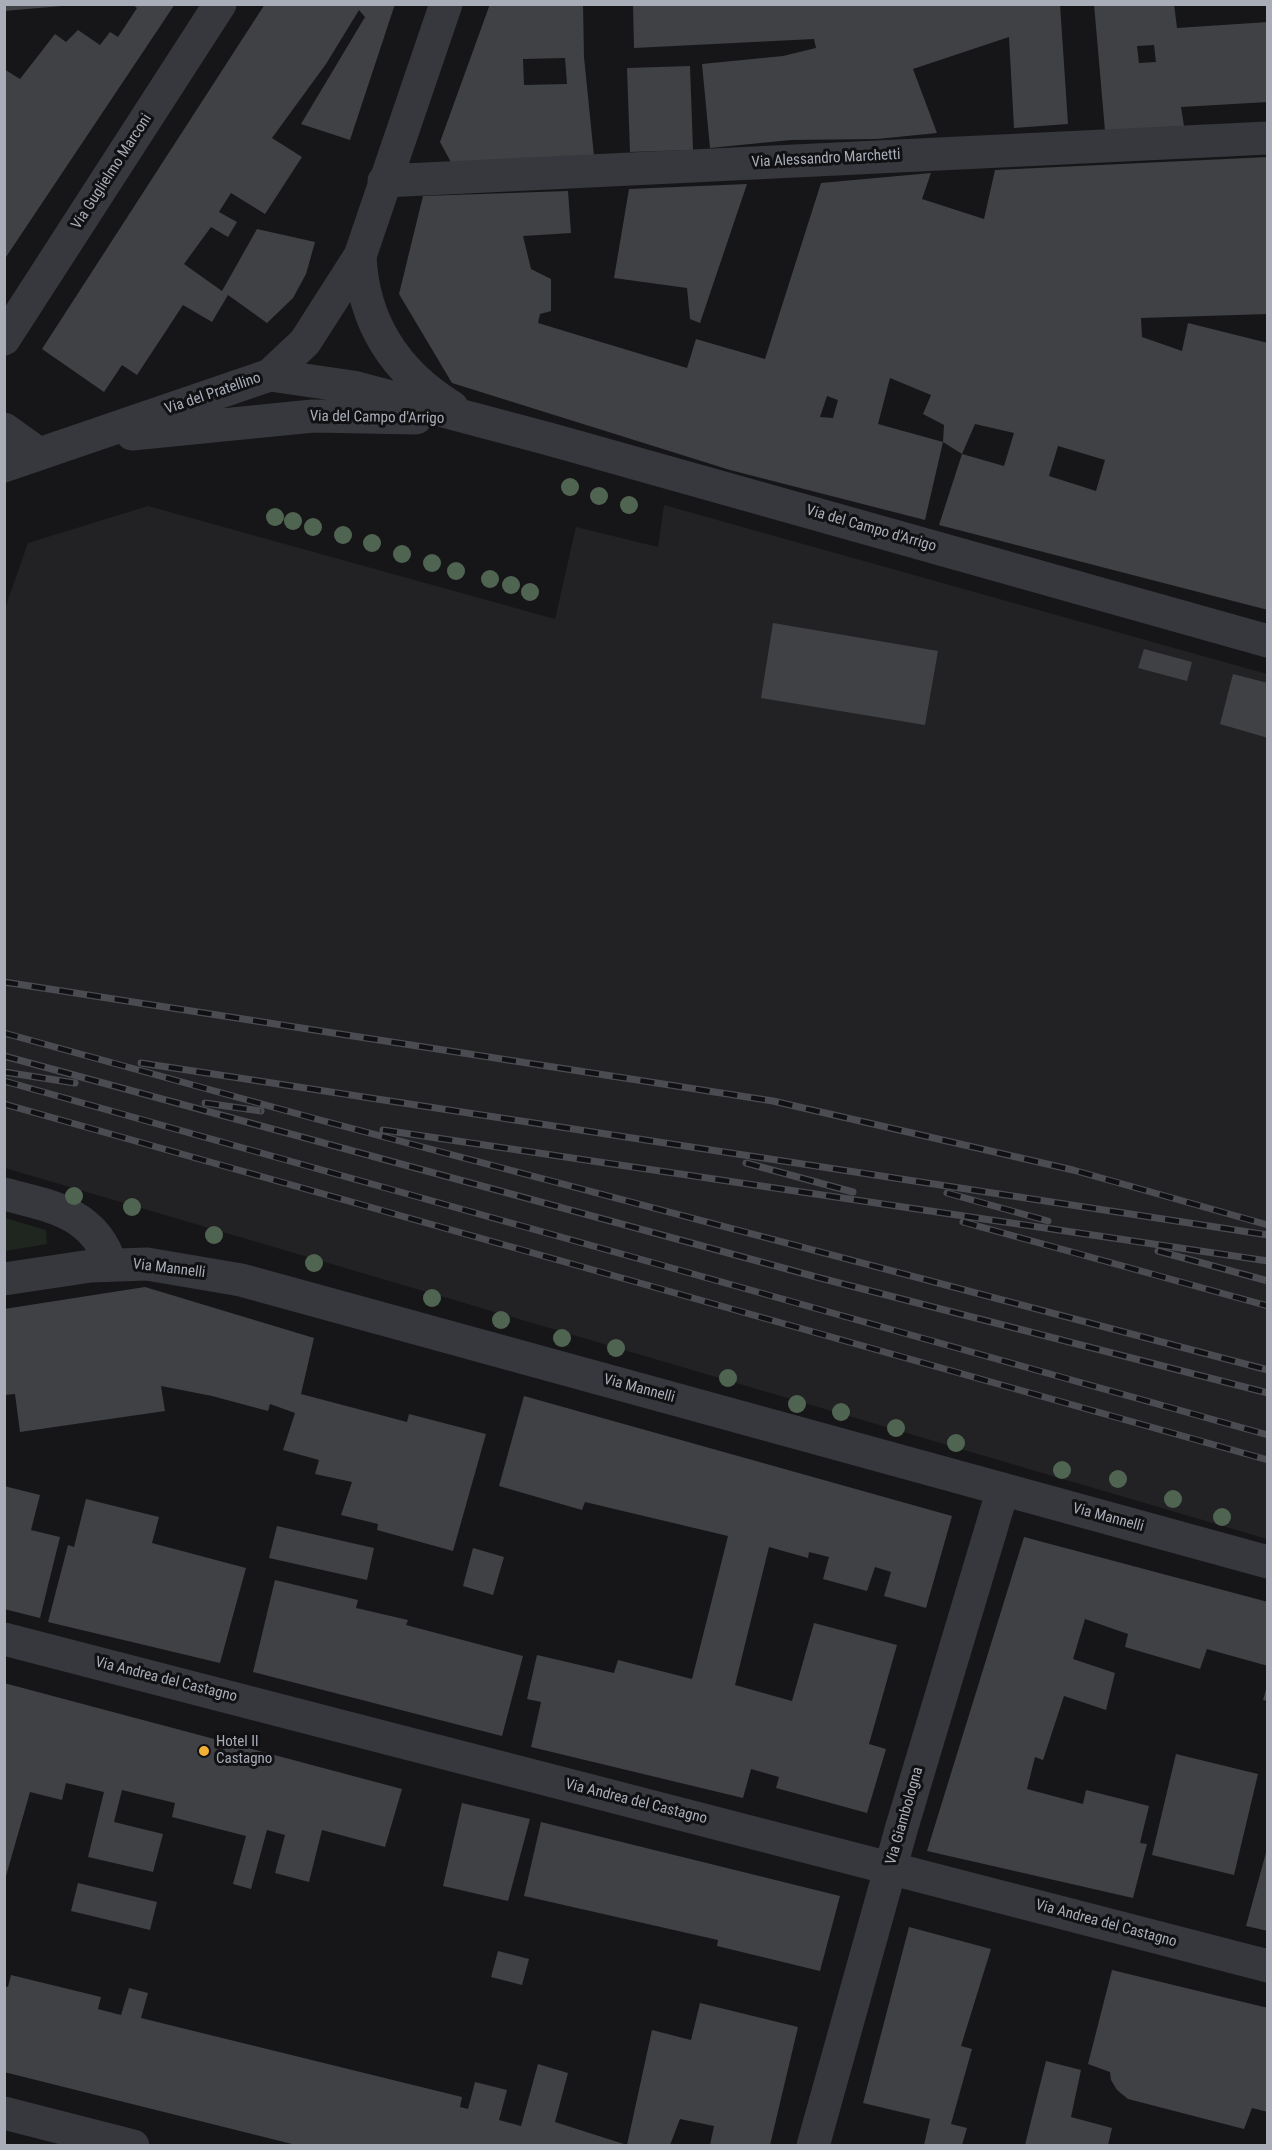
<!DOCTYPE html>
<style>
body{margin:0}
#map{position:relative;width:1272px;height:2150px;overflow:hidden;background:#161618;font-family:"Roboto Condensed",sans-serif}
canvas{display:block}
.frame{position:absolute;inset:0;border:6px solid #a8adb8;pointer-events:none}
</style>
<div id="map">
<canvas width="1272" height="2150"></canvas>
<div class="frame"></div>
</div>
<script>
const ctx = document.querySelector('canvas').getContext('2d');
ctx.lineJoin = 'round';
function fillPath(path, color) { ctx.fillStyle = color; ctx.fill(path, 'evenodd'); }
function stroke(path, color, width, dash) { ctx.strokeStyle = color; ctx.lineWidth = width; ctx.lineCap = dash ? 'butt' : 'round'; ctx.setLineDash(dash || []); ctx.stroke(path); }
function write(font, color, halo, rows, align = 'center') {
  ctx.font = font + ' "Roboto Condensed",sans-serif'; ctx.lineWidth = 6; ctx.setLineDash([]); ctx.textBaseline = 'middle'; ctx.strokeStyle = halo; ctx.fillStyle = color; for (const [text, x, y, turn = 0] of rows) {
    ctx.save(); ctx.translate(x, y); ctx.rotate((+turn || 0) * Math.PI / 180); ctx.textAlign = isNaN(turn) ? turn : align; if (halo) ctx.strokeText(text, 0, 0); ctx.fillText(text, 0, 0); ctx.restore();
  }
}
fillPath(new Path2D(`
 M 664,505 L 1267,674 L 1267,1539 L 5,1168 L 4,611 L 28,543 L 148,506 L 555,619 L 576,527 L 658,547 Z`), '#222225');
fillPath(new Path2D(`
 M 5,1218 L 46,1230 L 47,1244 L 5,1251 Z`), '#1e261f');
fillPath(new Path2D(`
 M 4,4 L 61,4 L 62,6 L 4,11 Z
 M 132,4 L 175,4 L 4,260 L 4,69 L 20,79 L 55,34 L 66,42 L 78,30 L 100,45 L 110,32 L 118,37 L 137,8 Z
 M 265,4 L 395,4 L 350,140 L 301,124 L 365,17 L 359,10 L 326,64 L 272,138 L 302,157 L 265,214 L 231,193 L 219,212 L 237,222 L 228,237 L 211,227 L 184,264 L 222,291 L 257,229 L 315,242 L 306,274 L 293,298 L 267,323 L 228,295 L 212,322 L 183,305 L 137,375 L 122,365 L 104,392 L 42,349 Z
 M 490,4 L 583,4 L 584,57 L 594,156 L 452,164 L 440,142 ZM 565,58 L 567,84 L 524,85 L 523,59 Z
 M 633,4 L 1060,4 L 1068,124 L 1014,128 L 1009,37 L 913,69 L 937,133 L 877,139 L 791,140 L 710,148 L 702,64 L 783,56 L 816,48 L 814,39 L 634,48 Z
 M 1094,4 L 1174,4 L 1177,28 L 1268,22 L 1268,102 L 1181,107 L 1184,126 L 1105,131 ZM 1154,45 L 1156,62 L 1139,63 L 1137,46 Z
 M 690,66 L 693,150 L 630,152 L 627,68 Z
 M 1268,157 L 1268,314 L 1141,318 L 1142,337 L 1182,351 L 1188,323 L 1268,343 L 1268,610 L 939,525 L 962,454 L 1004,466 L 1014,433 L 975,424 L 962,454 L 943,442 L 944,425 L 923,414 L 931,395 L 890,378 L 878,424 L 943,442 L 925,520 L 730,470 L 452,383 L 399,294 L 423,196 L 568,191 L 571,233 L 523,236 L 531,269 L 551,279 L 551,311 L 540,314 L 538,323 L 687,368 L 696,339 L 765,359 L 821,183 L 931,173 L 922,199 L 984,219 L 995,170 ZM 827,396 L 838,400 L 833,418 L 820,417 ZM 1058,446 L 1105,460 L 1096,491 L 1049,476 Z
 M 747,184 L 700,323 L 690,319 L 687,288 L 614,278 L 629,189 Z
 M 773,623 L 938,651 L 925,725 L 761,698 Z
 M 1144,649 L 1192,662 L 1187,681 L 1138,668 Z
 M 1233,674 L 1268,683 L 1268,738 L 1220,724 Z
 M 145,1287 L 314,1338 L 301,1394 L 407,1422 L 409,1414 L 486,1434 L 453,1551 L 377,1530 L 378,1524 L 341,1515 L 352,1482 L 315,1474 L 319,1460 L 283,1450 L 295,1413 L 270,1404 L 268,1411 L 212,1396 L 161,1386 L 165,1411 L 20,1432 L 15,1394 L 4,1395 L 4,1309 Z
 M 524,1396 L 952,1516 L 926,1608 L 884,1596 L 891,1572 L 875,1567 L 867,1591 L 823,1579 L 829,1557 L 809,1552 L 808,1558 L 769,1547 L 735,1685 L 792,1701 L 814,1623 L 897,1645 L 869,1744 L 886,1749 L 867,1813 L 776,1788 L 779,1777 L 751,1769 L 743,1798 L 531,1747 L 541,1702 L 527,1699 L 537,1655 L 614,1673 L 618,1660 L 692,1679 L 728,1536 L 585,1502 L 582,1510 L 499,1486 Z
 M 4,1486 L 40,1495 L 31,1530 L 60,1537 L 40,1618 L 4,1609 Z
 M 86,1499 L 159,1517 L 152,1543 L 246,1568 L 220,1663 L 48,1622 L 68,1545 L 74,1547 Z
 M 277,1526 L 374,1548 L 367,1580 L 269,1558 Z
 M 1024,1537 L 1268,1602 L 1268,1666 L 1207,1649 L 1200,1669 L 1125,1647 L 1128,1634 L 1085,1619 L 1073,1659 L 1115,1673 L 1106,1710 L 1064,1696 L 1043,1760 L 1035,1757 L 1027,1789 L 1083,1804 L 1086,1790 L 1149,1806 L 1140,1843 L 1147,1844 L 1133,1898 L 927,1851 Z
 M 473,1548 L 504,1557 L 493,1595 L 463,1586 Z
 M 275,1580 L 358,1600 L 356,1608 L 408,1620 L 406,1625 L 523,1656 L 502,1736 L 253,1672 Z
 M 4,1683 L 402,1789 L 385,1847 L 322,1830 L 309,1882 L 275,1873 L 285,1835 L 267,1830 L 251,1889 L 233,1884 L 246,1836 L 172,1817 L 175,1803 L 122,1790 L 114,1822 L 163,1834 L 153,1872 L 88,1857 L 104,1792 L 66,1783 L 62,1800 L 30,1792 L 4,1883 Z
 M 1267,1686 L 1268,1686 L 1268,1701 L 1263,1700 Z
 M 1176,1754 L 1258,1774 L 1234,1875 L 1152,1855 Z
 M 462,1803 L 530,1819 L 508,1901 L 443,1886 Z
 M 541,1822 L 840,1896 L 820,1971 L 717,1946 L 718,1940 L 524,1896 Z
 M 1267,1849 L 1268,1850 L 1268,1931 L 1246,1926 Z
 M 78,1883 L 157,1902 L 150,1930 L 71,1911 Z
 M 909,1927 L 991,1949 L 961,2046 L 972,2049 L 951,2124 L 967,2128 L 962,2145 L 924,2145 L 930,2119 L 863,2103 Z
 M 498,1951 L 529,1959 L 522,1985 L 491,1977 Z
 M 1112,1970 L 1268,2008 L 1268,2112 L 1252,2108 L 1244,2129 L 1128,2099 L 1117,2090 L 1111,2080 L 1110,2072 L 1088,2064 Z
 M 11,1975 L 101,1997 L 98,2009 L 121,2015 L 129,1988 L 148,1993 L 141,2018 L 462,2097 L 460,2107 L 468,2109 L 475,2082 L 507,2090 L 499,2120 L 521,2126 L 538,2064 L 568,2073 L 555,2122 L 627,2145 L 652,2030 L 691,2040 L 700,2003 L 798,2027 L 770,2145 L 710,2145 L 714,2126 L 680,2119 L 670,2145 L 296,2145 L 4,2072 L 4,1986 L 8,1987 Z
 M 1046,2061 L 1081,2070 L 1071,2117 L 1112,2128 L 1108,2145 L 1025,2145 Z`), '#404145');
stroke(new Path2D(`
 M 384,181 L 1268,138
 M 360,256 C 363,322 395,372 452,407
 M 4,339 L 220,4
 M 270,375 L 353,387 L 549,439 L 1268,641
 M 4,429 L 39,454
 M 132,434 L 313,416 L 416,418
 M 4,466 L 270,375 L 305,342 L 360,256 L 446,4
 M 4,1194 C 51,1206 95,1213 111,1265
 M 4,1279 L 91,1266 L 147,1264 L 241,1280 L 1268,1562
 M 4,1639 L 1268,1966
 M 4,2113 L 133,2146
 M 813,2146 L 901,1830 L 1003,1489`), '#37383d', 33);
const rail = new Path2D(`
 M 4,982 L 773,1101 L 1073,1170 L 1268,1225
 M 4,1033 L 320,1120 L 1268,1370
 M 4,1056 L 820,1278 L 1268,1393
 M 141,1063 L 1268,1235
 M 4,1072 L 75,1083
 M 4,1081 L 1268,1435
 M 205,1103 L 261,1111
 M 4,1104 L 1268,1460
 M 383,1130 L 1268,1261
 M 746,1163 L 853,1192
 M 947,1193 L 1048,1221
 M 963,1222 L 1268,1306
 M 1158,1251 L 1268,1281`);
stroke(rail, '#4a4c52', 7);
stroke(rail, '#111113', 4.5, [14]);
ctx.fillStyle = '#506452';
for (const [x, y] of [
 [570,487],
 [599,496],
 [629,505],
 [275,517],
 [293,521],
 [313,527],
 [343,535],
 [372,543],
 [402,554],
 [432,563],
 [456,571],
 [490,579],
 [511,585],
 [530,592],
 [74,1196],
 [132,1207],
 [214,1235],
 [314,1263],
 [432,1298],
 [501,1320],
 [562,1338],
 [616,1348],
 [728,1378],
 [797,1404],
 [841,1412],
 [896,1428],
 [956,1443],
 [1062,1470],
 [1118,1479],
 [1173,1499],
 [1222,1517]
]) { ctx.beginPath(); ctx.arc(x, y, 9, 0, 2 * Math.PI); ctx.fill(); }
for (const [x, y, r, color] of [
 [204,1751,6,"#f2b134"]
]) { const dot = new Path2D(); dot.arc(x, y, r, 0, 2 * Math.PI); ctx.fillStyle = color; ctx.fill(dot); stroke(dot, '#111113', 2); }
write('15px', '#a8adb8', '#111113', [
 ["Via Alessandro Marchetti",826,159,-3],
 ["Via Guglielmo Marconi",112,172,-57],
 ["Via del Pratellino",213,394,-19],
 ["Via del Campo d'Arrigo",377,418,1],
 ["Via del Campo d'Arrigo",871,529,16],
 ["Via Mannelli",169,1269,7],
 ["Via Mannelli",639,1389,15],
 ["Via Mannelli",1108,1518,15],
 ["Via Andrea del Castagno",166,1680,14],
 ["Via Andrea del Castagno",636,1802,14],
 ["Via Giambologna",905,1816,-74],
 ["Via Andrea del Castagno",1106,1924,15]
]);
write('15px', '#a8adb8', '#111113', [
 ["Hotel Il",216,1742],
 ["Castagno",216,1759]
], 'left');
</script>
